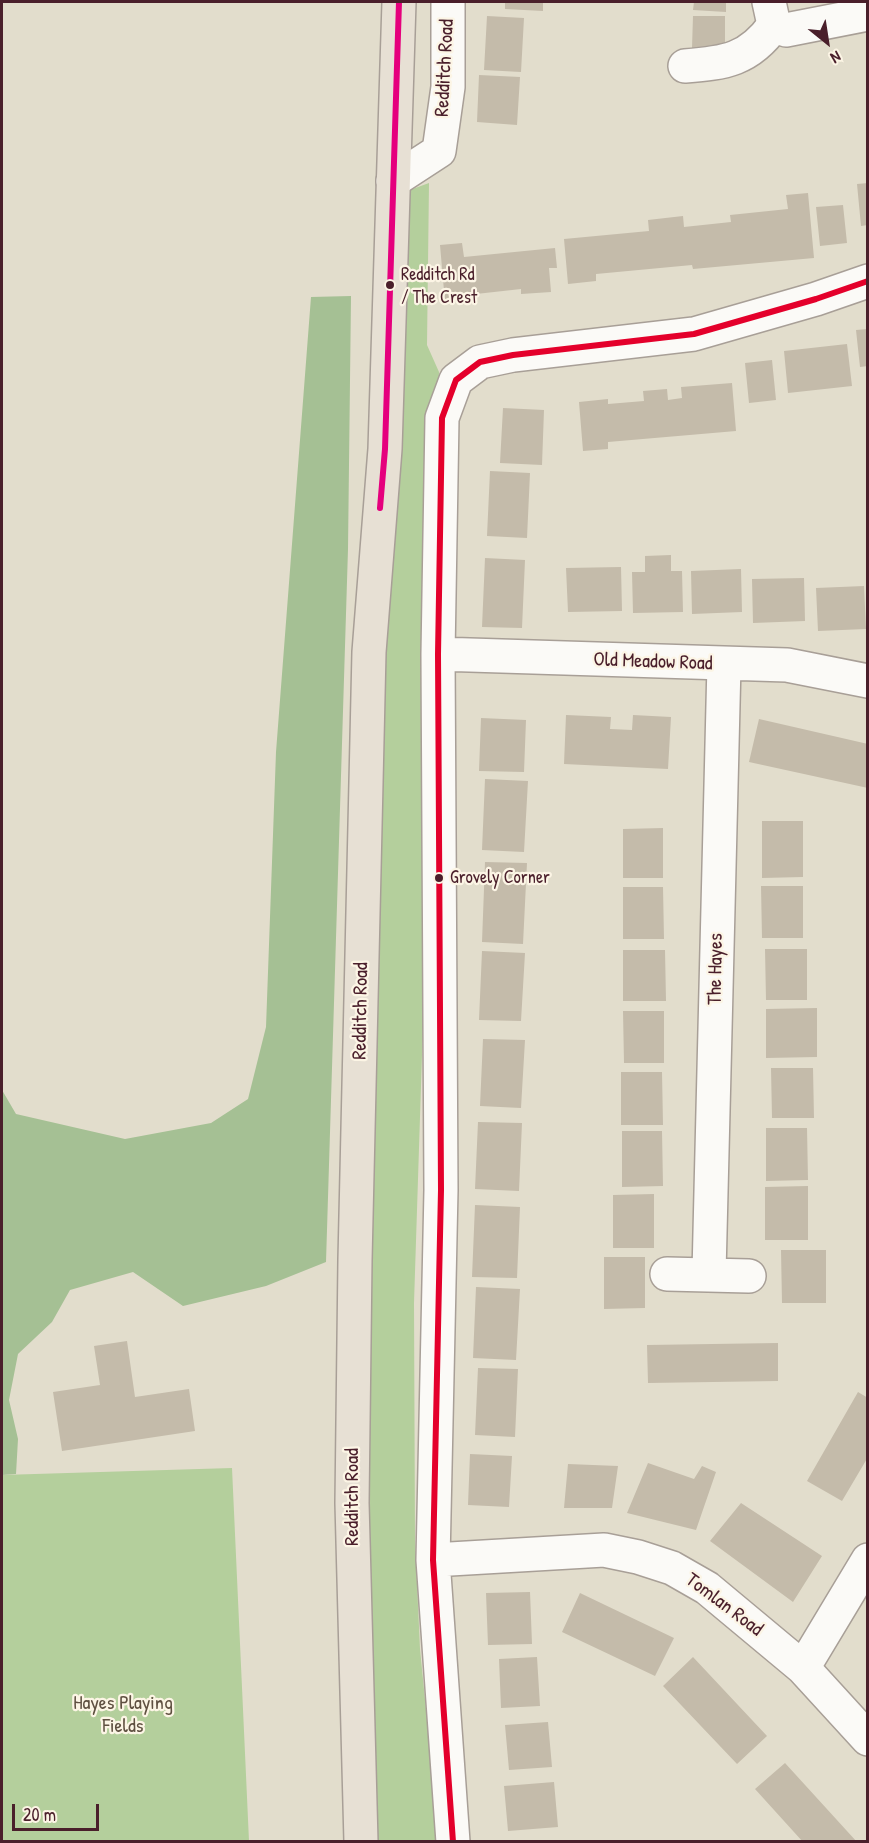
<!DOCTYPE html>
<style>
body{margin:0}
#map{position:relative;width:869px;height:1843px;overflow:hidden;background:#e2ddcc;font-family:"Patrick Hand",sans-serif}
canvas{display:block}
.frame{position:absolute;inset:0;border:3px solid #4a1f2b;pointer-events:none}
.north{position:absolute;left:797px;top:12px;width:60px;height:60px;-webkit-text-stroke:4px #fcf5e5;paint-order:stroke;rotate:150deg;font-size:16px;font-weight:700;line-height:24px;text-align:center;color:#4a1f2b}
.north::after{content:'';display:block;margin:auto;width:21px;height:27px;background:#4a1f2b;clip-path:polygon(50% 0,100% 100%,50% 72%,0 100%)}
.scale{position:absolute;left:12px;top:1804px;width:87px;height:27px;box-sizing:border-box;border:3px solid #4a1f2b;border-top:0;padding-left:8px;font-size:18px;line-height:21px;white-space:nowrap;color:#4a1f2b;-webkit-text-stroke:4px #fcf5e5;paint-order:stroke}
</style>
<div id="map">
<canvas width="869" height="1843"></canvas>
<div class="frame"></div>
<div class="north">N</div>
<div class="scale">20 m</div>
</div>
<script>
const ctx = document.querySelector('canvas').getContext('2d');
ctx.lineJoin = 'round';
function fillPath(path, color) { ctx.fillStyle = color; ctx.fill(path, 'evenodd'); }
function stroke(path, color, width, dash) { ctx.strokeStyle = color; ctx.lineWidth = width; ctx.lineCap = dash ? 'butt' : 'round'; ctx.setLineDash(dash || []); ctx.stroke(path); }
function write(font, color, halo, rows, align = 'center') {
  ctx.font = font + ' "Patrick Hand",sans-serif'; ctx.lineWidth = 4.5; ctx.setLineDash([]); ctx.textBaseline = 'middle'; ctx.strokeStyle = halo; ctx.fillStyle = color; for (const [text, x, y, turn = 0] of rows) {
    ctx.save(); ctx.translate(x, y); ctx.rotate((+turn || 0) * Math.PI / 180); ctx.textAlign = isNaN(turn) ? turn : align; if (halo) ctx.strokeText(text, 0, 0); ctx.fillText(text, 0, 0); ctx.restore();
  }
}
fillPath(new Path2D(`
 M 429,183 L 427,345 L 439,372 L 424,993 L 414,1303 L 415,1540 L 420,1649 L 439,1841 L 378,1842 L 365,1512 L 385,556 L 407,191 Z
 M 232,1468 L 249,1841 L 2,1841 L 2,1475 Z`), '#b4cf9c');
fillPath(new Path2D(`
 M 351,296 L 348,549 L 326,1262 L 266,1286 L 183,1306 L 133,1272 L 70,1290 L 52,1322 L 18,1354 L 9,1400 L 18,1439 L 16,1474 L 2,1475 L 2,1090 L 16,1114 L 125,1139 L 211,1123 L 248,1099 L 266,1027 L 276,752 L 311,297 Z`), '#a5c094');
fillPath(new Path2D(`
 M 505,2 L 543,2 L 543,11 L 505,9 Z
 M 694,2 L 726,2 L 726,12 L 693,10 Z
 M 487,16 L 524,18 L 521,72 L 484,70 Z
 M 693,16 L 725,16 L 725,49 L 692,48 Z
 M 479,75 L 520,77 L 517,125 L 477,122 Z
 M 868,183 L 868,225 L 861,226 L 857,184 Z
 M 808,193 L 814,258 L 693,269 L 692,265 L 596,274 L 596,281 L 568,284 L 564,239 L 649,231 L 648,220 L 683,216 L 684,227 L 731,222 L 730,215 L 788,209 L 786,195 Z
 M 843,205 L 847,243 L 820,246 L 816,207 Z
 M 462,243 L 464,257 L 555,248 L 557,268 L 549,268 L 551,292 L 521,294 L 521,289 L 476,294 L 476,299 L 445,302 L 440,245 Z
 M 868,329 L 868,366 L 860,367 L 856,330 Z
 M 847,344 L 852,386 L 788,393 L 784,351 Z
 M 772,360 L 776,400 L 749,403 L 745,363 Z
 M 732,383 L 736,431 L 608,442 L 608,449 L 583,451 L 579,402 L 608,399 L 608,404 L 644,401 L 643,391 L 667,389 L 668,400 L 682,398 L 681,387 Z
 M 503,408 L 544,410 L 542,465 L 500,463 Z
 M 490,471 L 530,473 L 527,538 L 487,536 Z
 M 671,555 L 671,571 L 682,571 L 683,612 L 633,613 L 632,572 L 645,572 L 645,556 Z
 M 485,558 L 525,560 L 522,628 L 482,627 Z
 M 621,567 L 622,611 L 568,612 L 566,568 Z
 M 741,569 L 742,612 L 692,614 L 691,571 Z
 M 804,578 L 805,621 L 753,623 L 752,579 Z
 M 864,586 L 866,629 L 818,631 L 816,588 Z
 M 566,715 L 611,717 L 610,729 L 632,730 L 633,715 L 671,717 L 668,769 L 564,764 Z
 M 481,718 L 526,720 L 524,772 L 479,771 Z
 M 759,719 L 868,744 L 868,788 L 749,762 Z
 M 485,779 L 528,781 L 524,852 L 482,850 Z
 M 762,821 L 803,821 L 803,877 L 762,878 Z
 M 663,828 L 663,878 L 623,878 L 623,829 Z
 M 485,862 L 527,863 L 523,944 L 482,942 Z
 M 761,886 L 803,886 L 803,938 L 762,938 Z
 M 623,887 L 663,887 L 664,939 L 623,939 Z
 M 765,949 L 807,949 L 807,1000 L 766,1000 Z
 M 623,950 L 665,950 L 666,1001 L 623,1001 Z
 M 482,951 L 525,953 L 521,1021 L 479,1020 Z
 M 817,1008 L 817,1057 L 766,1058 L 766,1009 Z
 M 623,1011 L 664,1011 L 664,1063 L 624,1063 Z
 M 483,1039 L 525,1040 L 521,1108 L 480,1106 Z
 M 771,1068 L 813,1068 L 814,1118 L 772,1118 Z
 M 621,1072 L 662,1072 L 663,1125 L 621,1125 Z
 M 478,1122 L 522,1123 L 519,1191 L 475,1189 Z
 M 766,1128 L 807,1128 L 808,1180 L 766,1181 Z
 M 622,1131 L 662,1131 L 663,1186 L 622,1187 Z
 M 808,1186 L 808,1240 L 765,1240 L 765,1187 Z
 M 654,1194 L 654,1248 L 613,1248 L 613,1195 Z
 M 475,1205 L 520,1207 L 517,1278 L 472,1277 Z
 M 781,1250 L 826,1250 L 826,1303 L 782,1303 Z
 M 604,1257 L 645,1257 L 645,1308 L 604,1309 Z
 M 476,1287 L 520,1289 L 516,1360 L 473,1358 Z
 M 127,1341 L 135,1397 L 189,1389 L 195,1431 L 62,1451 L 53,1392 L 100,1385 L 94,1346 Z
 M 778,1343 L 778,1381 L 648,1383 L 647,1345 Z
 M 478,1368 L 518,1369 L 515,1437 L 475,1435 Z
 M 858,1392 L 868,1398 L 868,1457 L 842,1501 L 807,1481 Z
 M 470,1454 L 512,1456 L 509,1507 L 468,1505 Z
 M 648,1463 L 694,1479 L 702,1466 L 716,1472 L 696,1530 L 627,1513 Z
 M 568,1464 L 618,1466 L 612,1508 L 564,1508 Z
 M 741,1503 L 822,1556 L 793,1602 L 710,1541 Z
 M 530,1592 L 532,1644 L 488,1645 L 486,1593 Z
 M 580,1593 L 674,1638 L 655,1676 L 562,1632 Z
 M 537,1657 L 540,1706 L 501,1708 L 499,1659 Z
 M 693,1657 L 767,1736 L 737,1764 L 663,1686 Z
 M 548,1722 L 552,1767 L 509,1770 L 505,1725 Z
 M 785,1763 L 857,1842 L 803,1842 L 755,1789 Z
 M 554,1782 L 558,1827 L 508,1831 L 504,1786 Z`), '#c4bbaa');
const minor = new Path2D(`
 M 769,2 L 774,25 L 786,30 L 868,14
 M 685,66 C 725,63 749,60 774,25
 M 393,181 L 439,151 L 448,87 L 448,2
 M 438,654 L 787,665 L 868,681
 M 709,1273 L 724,664
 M 667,1274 L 749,1276
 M 433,1560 L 604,1550 L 638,1557 L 672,1568 L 707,1588 L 803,1668 L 868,1739
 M 803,1668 L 868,1560
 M 453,1842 L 433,1560 L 441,1190 L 438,654 L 442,418 L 456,380 L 480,362 L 513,355 L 694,334 L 816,299 L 868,281`);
const highway = new Path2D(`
 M 361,1842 L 352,1503 L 355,1260 L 369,652 L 385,449 L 399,2`);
stroke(minor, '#a89f97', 36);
stroke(highway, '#a89f97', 36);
stroke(minor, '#fbfaf7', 33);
stroke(highway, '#e7e0d4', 33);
stroke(new Path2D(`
 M 453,1842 L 433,1560 L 441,1190 L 438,654 L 442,418 L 456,380 L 480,362 L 513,355 L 694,334 L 816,299 L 868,281`), '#e4002b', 6);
stroke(new Path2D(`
 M 380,508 L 385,449 L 399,2`), '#e5007d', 6);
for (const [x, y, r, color] of [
 [390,285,5,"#4a1f2b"],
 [439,878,5,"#4a1f2b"]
]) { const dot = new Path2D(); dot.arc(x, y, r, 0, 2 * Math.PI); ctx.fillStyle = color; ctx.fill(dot); stroke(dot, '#fcf5e5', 2); }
write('18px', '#4a1f2b', '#fcf5e5', [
 ["Redditch Rd",401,275],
 ["/ The Crest",401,298],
 ["Grovely Corner",450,878]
], 'left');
write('20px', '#4a1f2b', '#fcf5e5', [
 ["Redditch Road",445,68,-87],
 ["Old Meadow Road",653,662,2],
 ["The Hayes",716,969,-89],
 ["Redditch Road",361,1011,-89],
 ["Redditch Road",353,1497,-90],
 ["Tomlan Road",724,1605,37]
]);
write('20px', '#5f5041', '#fcf5e5', [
 ["Hayes Playing",123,1704],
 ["Fields",123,1727]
]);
</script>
